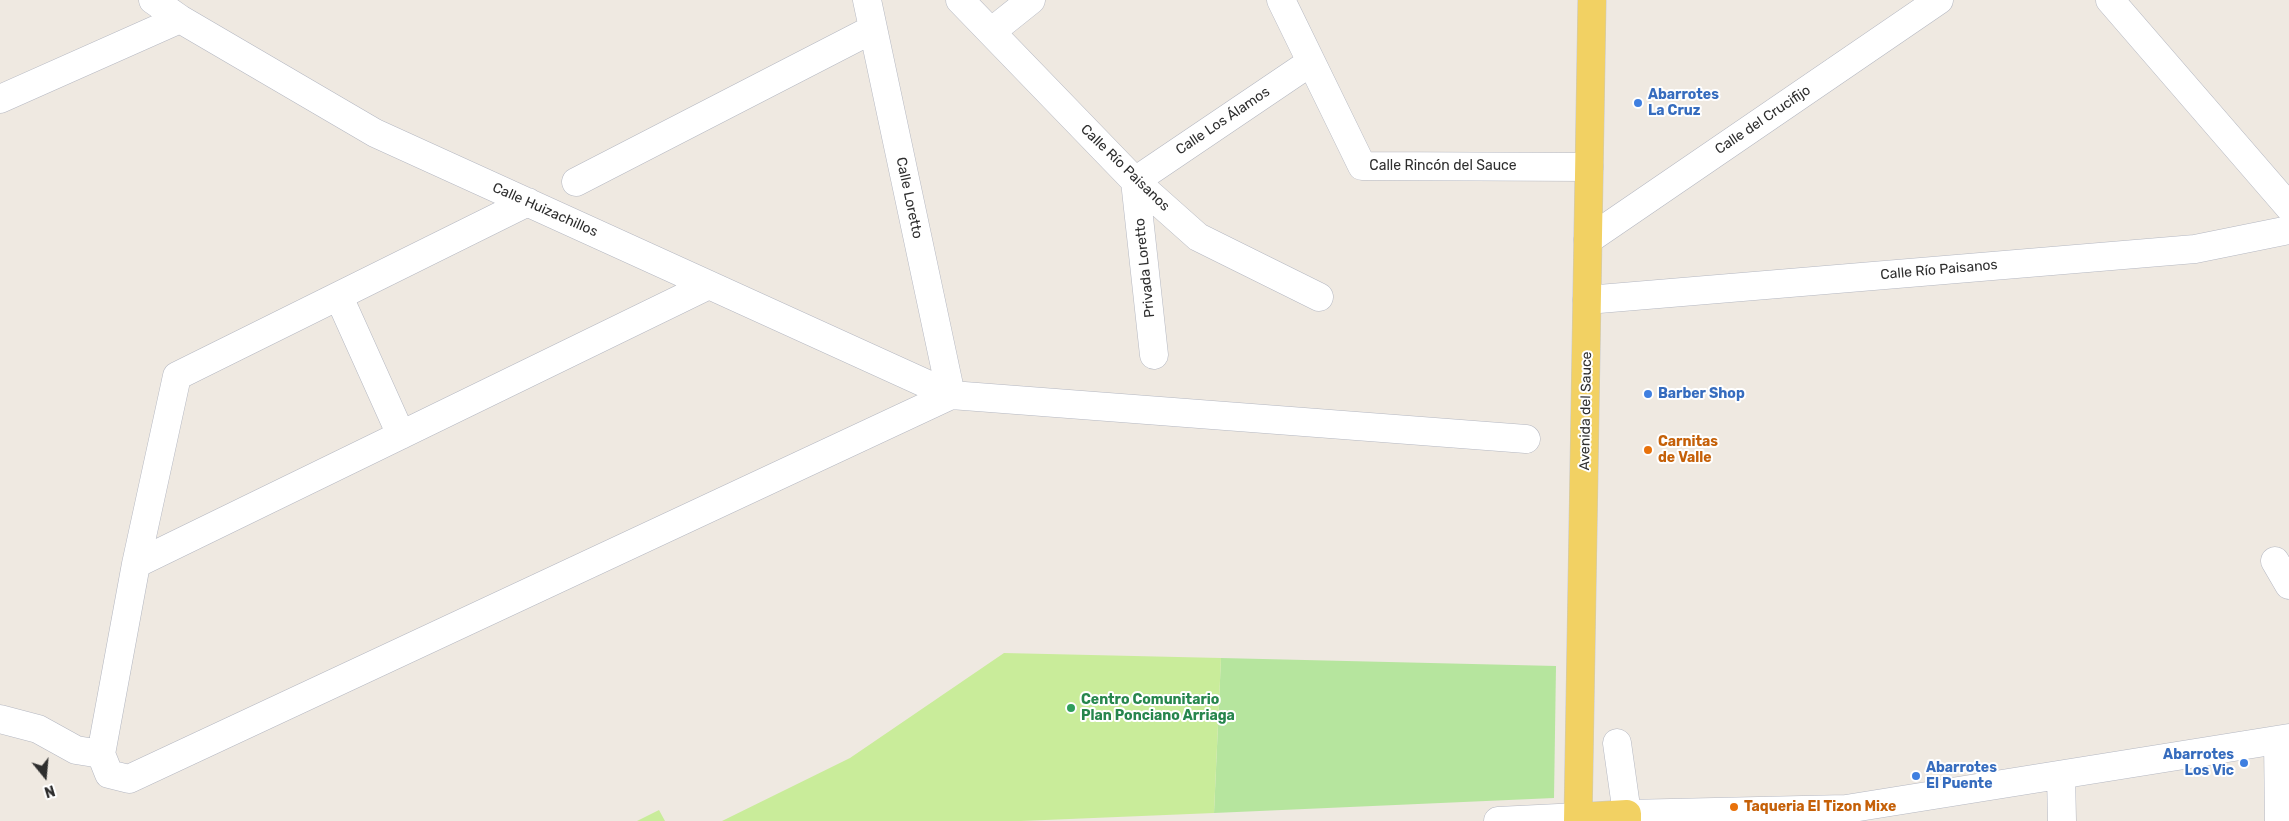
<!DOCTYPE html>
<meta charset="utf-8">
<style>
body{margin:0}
#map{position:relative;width:2289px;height:821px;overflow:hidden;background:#efe9e1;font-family:Rubik,sans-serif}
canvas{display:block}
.north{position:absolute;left:20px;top:751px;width:50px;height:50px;-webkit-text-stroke:4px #fff;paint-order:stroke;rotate:163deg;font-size:14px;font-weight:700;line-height:20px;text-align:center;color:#2e2e2e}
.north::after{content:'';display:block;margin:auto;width:18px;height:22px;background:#2e2e2e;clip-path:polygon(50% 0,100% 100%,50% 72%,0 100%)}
</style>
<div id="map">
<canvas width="2289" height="821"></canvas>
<div class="north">N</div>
</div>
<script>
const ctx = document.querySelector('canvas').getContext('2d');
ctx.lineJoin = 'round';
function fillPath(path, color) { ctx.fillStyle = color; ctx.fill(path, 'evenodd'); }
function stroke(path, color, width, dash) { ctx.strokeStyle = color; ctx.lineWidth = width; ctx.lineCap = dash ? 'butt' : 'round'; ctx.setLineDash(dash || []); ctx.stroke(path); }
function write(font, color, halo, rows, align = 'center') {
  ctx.font = font + ' Rubik,sans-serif'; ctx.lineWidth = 4; ctx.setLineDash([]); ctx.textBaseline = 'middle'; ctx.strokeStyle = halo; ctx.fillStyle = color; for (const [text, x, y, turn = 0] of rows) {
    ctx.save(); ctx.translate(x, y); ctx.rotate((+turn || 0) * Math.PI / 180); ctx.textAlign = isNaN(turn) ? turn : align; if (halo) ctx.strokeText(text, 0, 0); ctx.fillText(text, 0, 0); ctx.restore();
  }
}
fillPath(new Path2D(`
 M 1221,658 L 1556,666 L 1554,798 L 1214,813 Z`), '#b6e59e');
fillPath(new Path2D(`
 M 1004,653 L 1221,658 L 1214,813 L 1021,821 L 722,821 L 850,758 Z
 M 659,810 L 665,821 L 637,821 Z`), '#c9ec9a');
const minor = new Path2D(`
 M 153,0 L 180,19 L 375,133 L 951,395
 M 867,0 L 951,395
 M 960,0 L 1135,181 L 1198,237 L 1319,297
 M 1281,0 L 1362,166 L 1589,167
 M 2110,0 L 2289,207
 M 991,32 L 1031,0
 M 0,99 L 180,19
 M 576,182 L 873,29
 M 528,202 L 177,376 L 136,564 L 101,754 L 109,774 L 129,779 L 951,395 L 1526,439
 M 1588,240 L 1939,0
 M 339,297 L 401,435
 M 1587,300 L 2195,249 L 2289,230
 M 1154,355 L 1135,181 L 1311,62
 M 2275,561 L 2289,585
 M 136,564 L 709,285
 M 0,719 L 38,729 L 76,750 L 101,754
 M 2278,740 L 2279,821
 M 1617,743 L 1627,814 L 1846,809 L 2289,738
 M 2061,775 L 2062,821
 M 1498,821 L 1579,817`);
const major = new Path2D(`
 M 1579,817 L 1627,814 L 1627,821
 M 1578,821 L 1592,0`);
stroke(minor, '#b4b7c1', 29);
stroke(major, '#c9c9c9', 29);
stroke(minor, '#fff', 28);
stroke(major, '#f2d163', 28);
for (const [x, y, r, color] of [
 [1638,103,5,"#3f7fe0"],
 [1648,394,5,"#3f7fe0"],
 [1648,450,5,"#e8710a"],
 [1071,708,5,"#2e9e5b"],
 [2244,763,5,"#3f7fe0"],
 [1916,776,5,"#3f7fe0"],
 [1734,807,5,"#e8710a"]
]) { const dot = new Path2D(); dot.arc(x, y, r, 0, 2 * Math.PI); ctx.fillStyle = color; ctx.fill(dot); stroke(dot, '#fff', 2); }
write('bold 14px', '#366cbe', '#fff', [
 ["Abarrotes",1648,95],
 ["La Cruz",1648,111],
 ["Barber Shop",1658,394],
 ["Abarrotes",2234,755,"right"],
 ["Los Vic",2234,771,"right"],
 ["Abarrotes",1926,768],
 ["El Puente",1926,784]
], 'left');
write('14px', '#2e2e2e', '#fff', [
 ["Calle del Crucifijo",1763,120,-34],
 ["Calle Los Álamos",1223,121,-34],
 ["Calle Rincón del Sauce",1443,166],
 ["Calle Río Paisanos",1125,168,44],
 ["Calle Loretto",909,198,78],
 ["Calle Huizachillos",545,210,24],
 ["Privada Loretto",1145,268,-96],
 ["Calle Río Paisanos",1939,270,-5],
 ["Avenida del Sauce",1586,411,-89]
]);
write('bold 14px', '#c56008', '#fff', [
 ["Carnitas",1658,442],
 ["de Valle",1658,458],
 ["Taqueria El Tizon Mixe",1744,807]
], 'left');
write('bold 14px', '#27864d', '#fff', [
 ["Centro Comunitario",1081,700],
 ["Plan Ponciano Arriaga",1081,716]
], 'left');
</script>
